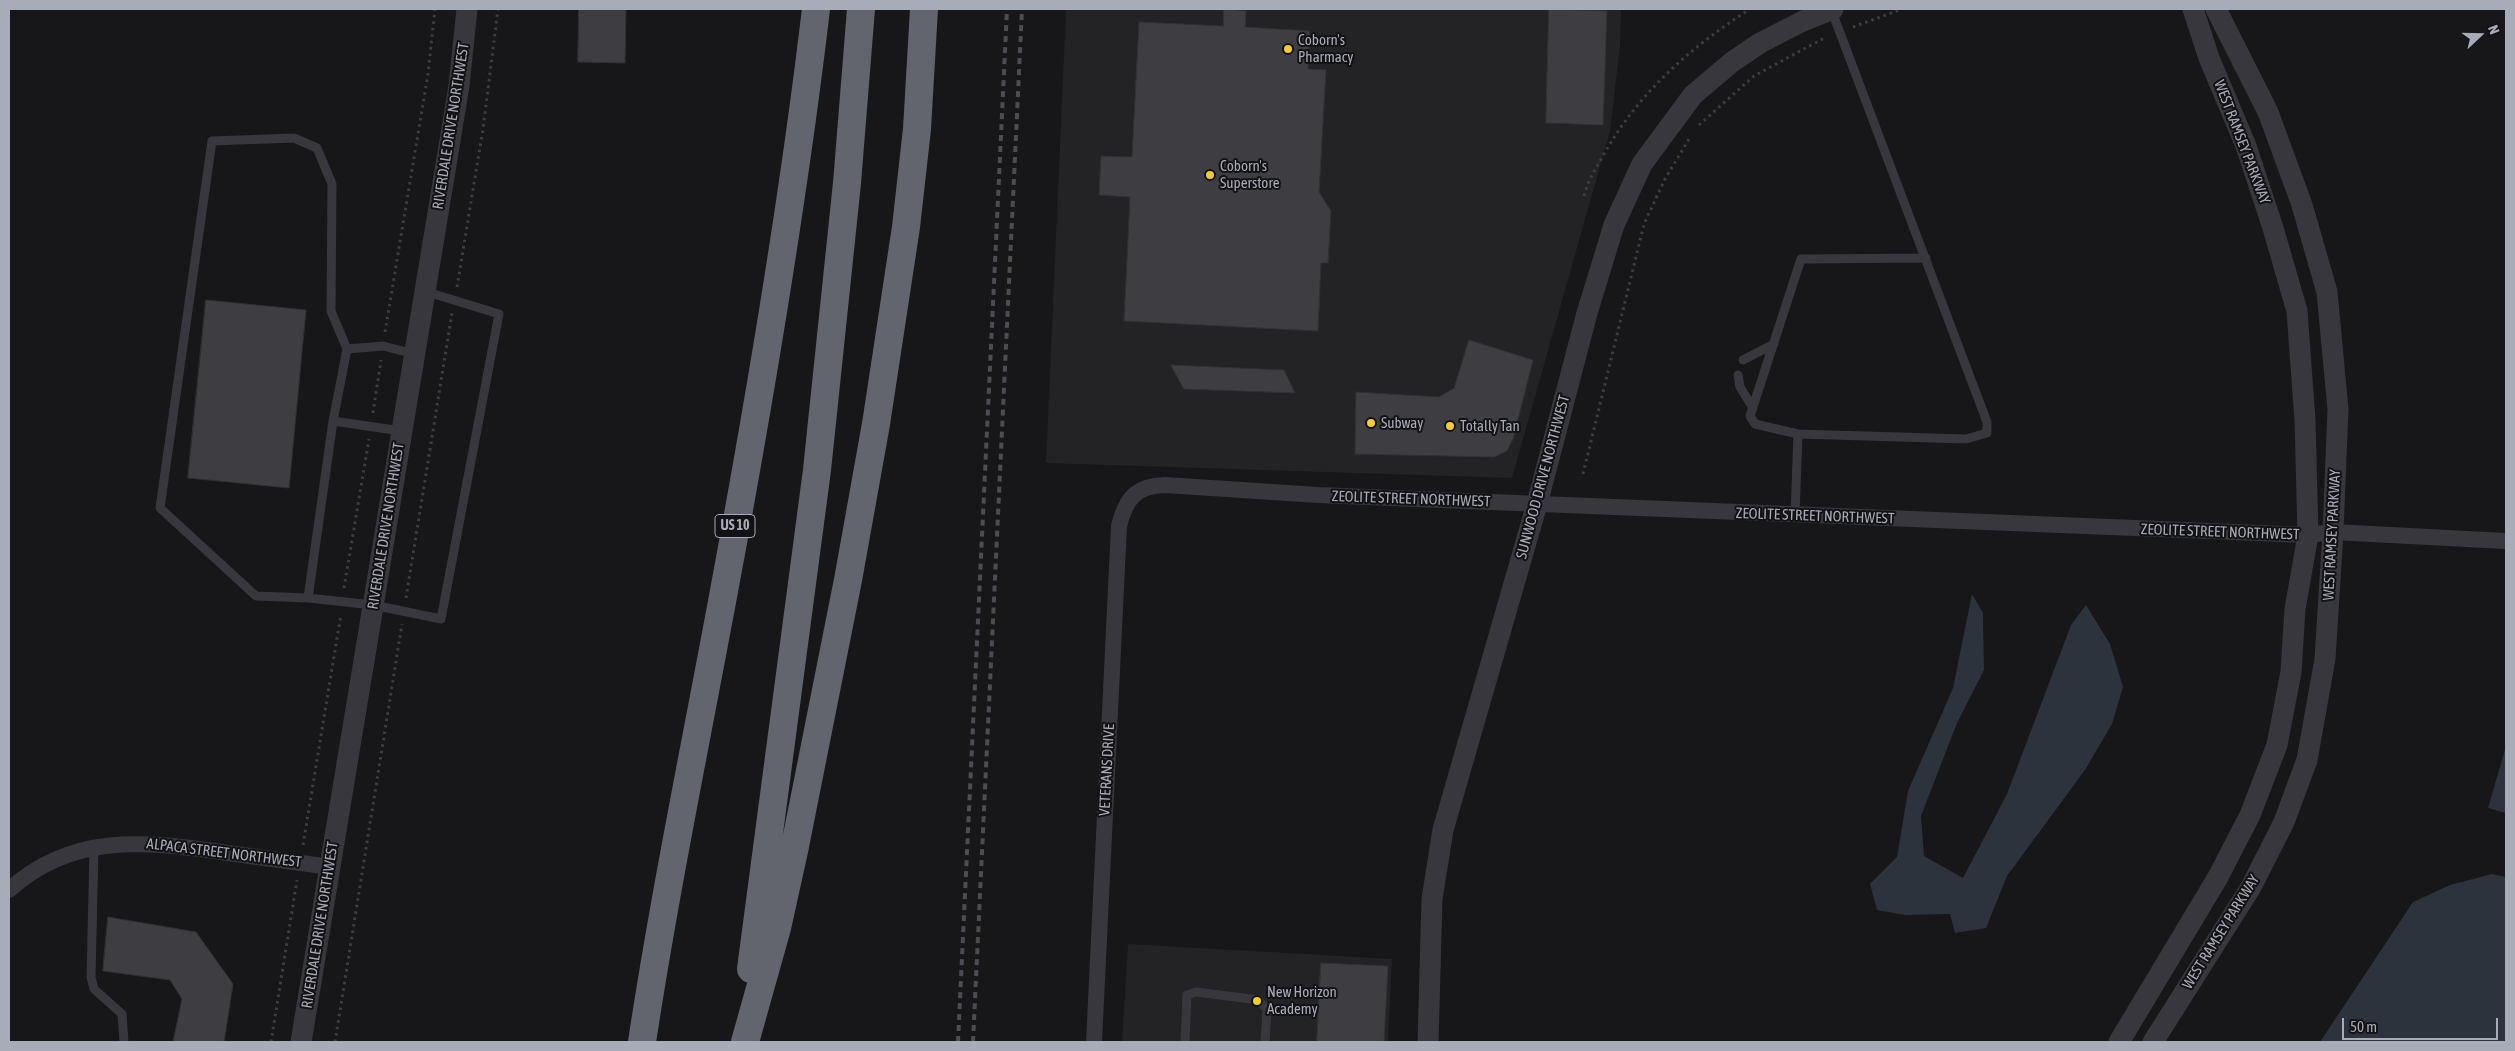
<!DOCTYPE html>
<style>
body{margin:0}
#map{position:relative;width:2515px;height:1051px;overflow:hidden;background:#171618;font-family:"Asap Condensed",sans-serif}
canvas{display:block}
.frame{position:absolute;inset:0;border:10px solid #a8abb8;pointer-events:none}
.north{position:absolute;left:2455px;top:10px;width:50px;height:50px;-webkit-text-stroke:4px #121113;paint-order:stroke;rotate:69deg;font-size:14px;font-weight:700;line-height:20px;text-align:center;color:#a8abb8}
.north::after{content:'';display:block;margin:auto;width:18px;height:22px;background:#a8abb8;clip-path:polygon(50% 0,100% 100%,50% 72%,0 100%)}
.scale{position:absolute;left:2342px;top:1018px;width:156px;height:22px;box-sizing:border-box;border:2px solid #a8abb8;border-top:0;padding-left:6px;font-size:15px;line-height:18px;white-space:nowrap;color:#a8abb8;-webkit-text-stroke:4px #121113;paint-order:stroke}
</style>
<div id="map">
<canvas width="2515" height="1051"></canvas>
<div class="frame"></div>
<div class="north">N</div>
<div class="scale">50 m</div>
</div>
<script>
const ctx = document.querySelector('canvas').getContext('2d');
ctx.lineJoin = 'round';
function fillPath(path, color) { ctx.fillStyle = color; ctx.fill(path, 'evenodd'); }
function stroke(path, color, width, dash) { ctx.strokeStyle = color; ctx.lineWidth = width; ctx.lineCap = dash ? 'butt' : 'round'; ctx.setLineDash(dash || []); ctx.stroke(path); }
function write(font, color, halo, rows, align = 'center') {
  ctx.font = font + ' "Asap Condensed",sans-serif'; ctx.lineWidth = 4; ctx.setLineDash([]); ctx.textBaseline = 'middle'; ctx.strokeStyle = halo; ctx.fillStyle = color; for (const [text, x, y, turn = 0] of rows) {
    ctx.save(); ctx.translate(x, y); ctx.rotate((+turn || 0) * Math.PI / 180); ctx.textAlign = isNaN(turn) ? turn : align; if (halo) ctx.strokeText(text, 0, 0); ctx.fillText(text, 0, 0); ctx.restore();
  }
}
fillPath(new Path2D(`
 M 1066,9 L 1621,9 L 1620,47 L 1610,131 L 1512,478 L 1046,463 Z
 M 1128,944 L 1392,959 L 1388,1042 L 1122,1042 Z`), '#232225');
fillPath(new Path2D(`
 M 1972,594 L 1983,613 L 1984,670 L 1957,723 L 1921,816 L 1924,856 L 1963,878 L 2007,794 L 2071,625 L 2086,605 L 2110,644 L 2123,687 L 2112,724 L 2085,770 L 2007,876 L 1986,928 L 1955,933 L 1950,914 L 1905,915 L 1877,910 L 1870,884 L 1897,857 L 1908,791 L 1953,688 Z
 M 2506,746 L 2506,813 L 2488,808 Z
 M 2492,874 L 2506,877 L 2506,1042 L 2320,1042 L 2413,902 L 2450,885 Z`), '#2c333d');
const building = new Path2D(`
 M 579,9 L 626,9 L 625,63 L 578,62 Z
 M 1224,9 L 1246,11 L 1245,27 L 1310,31 L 1308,69 L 1326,70 L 1319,192 L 1331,211 L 1328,263 L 1321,263 L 1318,331 L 1124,321 L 1130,197 L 1099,195 L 1101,156 L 1132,157 L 1139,22 L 1223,26 Z
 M 1549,9 L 1607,11 L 1603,125 L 1546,123 Z
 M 206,300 L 306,310 L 289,488 L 188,478 Z
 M 1469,340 L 1533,360 L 1513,439 L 1507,451 L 1494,457 L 1355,454 L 1356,392 L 1439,397 L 1454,388 Z
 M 1171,365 L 1284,370 L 1295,393 L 1184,389 Z
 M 108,917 L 196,932 L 233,984 L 224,1042 L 173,1042 L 182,999 L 170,980 L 103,971 Z
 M 1321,963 L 1388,966 L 1384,1042 L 1317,1042 Z`);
fillPath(building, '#3e3e42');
stroke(building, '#313034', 1);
stroke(new Path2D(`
 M 1853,27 L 1902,9
 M 1699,125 L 1754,76 L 1826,37
 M 1584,196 C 1588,180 1596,168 1604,154 C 1639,92 1691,47 1750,9
 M 457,287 L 483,129 L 498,9
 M 385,332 L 428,74 L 435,9
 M 373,413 L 381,360
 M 1583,474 L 1644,224 L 1665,179 L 1689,139
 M 344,588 L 369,439
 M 406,598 L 452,313
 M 303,845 L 341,614
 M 271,1042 L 297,880
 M 335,1042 L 402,624`), '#3d3e44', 3, [2.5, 4]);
stroke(new Path2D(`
 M 347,349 L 383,346 L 414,354
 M 1743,360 L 1774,344
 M 1738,375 L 1740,387 L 1753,408
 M 333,421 L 401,431
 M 1798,434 L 1755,424 L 1750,416 L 1801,259 L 1926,258
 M 1795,515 L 1798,434 L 1966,439 L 1987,433 L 1987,422 L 1831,9
 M 308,598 L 333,421 L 347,349 L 331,311 L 332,184 L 317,148 L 294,138 L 212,141 L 160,508 L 256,596 L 308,598 L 373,605 L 441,619 L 499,314 L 424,291
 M 94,847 L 91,977 L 94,989 L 122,1014 L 124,1042
 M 1185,1042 L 1187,995 L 1196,992 L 1259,1000 L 1267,1010 L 1265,1042`), '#37373d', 9);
stroke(new Path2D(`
 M 9,890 C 72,833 143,841 221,852 C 257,857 294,862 330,867
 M 1094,1042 L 1119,526 C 1126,498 1136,486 1165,485 L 1318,495 L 2308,535 L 2333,532 L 2506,541`), '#37373d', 16);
stroke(new Path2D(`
 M 301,1042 L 459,86 L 467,9
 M 1428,1042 L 1432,899 L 1443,830 L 1537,504 L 1587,313 L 1614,225 L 1642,164 L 1693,95 L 1732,62 L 1760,43 L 1803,21 L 1833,9
 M 2119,1042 L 2218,877 L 2250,815 L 2277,745 L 2291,672 L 2295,609 L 2308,535 L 2305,420 L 2297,311 L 2273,228 L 2246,146 L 2209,58 L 2193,9
 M 2153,1042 L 2251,887 L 2284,822 L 2307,760 L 2325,659 L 2333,532 L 2338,409 L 2327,292 L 2302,205 L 2268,112 L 2216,9`), '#37373d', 21);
stroke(new Path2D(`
 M 751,969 L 817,470 L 847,183 L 861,9
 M 642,1042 C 665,891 696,742 724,591 C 760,398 793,204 816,9
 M 745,1042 L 777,928 L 794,851 L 848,580 L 876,424 L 906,227 L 917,129 L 924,9`), '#63656e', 28);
stroke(new Path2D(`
 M 958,1042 L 1007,9
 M 973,1042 L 1022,9`), '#4c4d54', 4, [6, 5]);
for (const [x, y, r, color] of [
 [1288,49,5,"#f3cc33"],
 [1210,175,5,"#f3cc33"],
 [1371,423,5,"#f3cc33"],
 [1450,426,5,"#f3cc33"],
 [1257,1001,5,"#f3cc33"]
]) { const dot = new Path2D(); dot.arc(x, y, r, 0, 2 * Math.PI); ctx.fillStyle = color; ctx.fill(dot); stroke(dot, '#121113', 2); }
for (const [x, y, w] of [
 [735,526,40]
]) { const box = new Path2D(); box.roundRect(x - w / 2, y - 11.5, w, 23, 4); ctx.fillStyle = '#121113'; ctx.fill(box); stroke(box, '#a8abb8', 1); }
write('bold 14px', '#a8abb8', null, [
 ["US 10",735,526]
]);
write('15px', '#a8abb8', '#121113', [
 ["Coborn's",1298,40],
 ["Pharmacy",1298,57],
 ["Coborn's",1220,166],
 ["Superstore",1220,183],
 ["Subway",1381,423],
 ["Totally Tan",1460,426],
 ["New Horizon",1267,992],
 ["Academy",1267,1009]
], 'left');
write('15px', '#a8abb8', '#121113', [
 ["RIVERDALE DRIVE NORTHWEST",451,126,-81],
 ["WEST RAMSEY PARKWAY",2242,142,69],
 ["SUNWOOD DRIVE NORTHWEST",1543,477,-75],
 ["ZEOLITE STREET NORTHWEST",1411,499,2],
 ["ZEOLITE STREET NORTHWEST",1815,516,2],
 ["RIVERDALE DRIVE NORTHWEST",386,526,-81],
 ["ZEOLITE STREET NORTHWEST",2220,532,2],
 ["WEST RAMSEY PARKWAY",2332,535,-87],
 ["VETERANS DRIVE",1107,770,-87],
 ["ALPACA STREET NORTHWEST",224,853,7],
 ["RIVERDALE DRIVE NORTHWEST",320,925,-81],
 ["WEST RAMSEY PARKWAY",2221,932,-58]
]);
</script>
